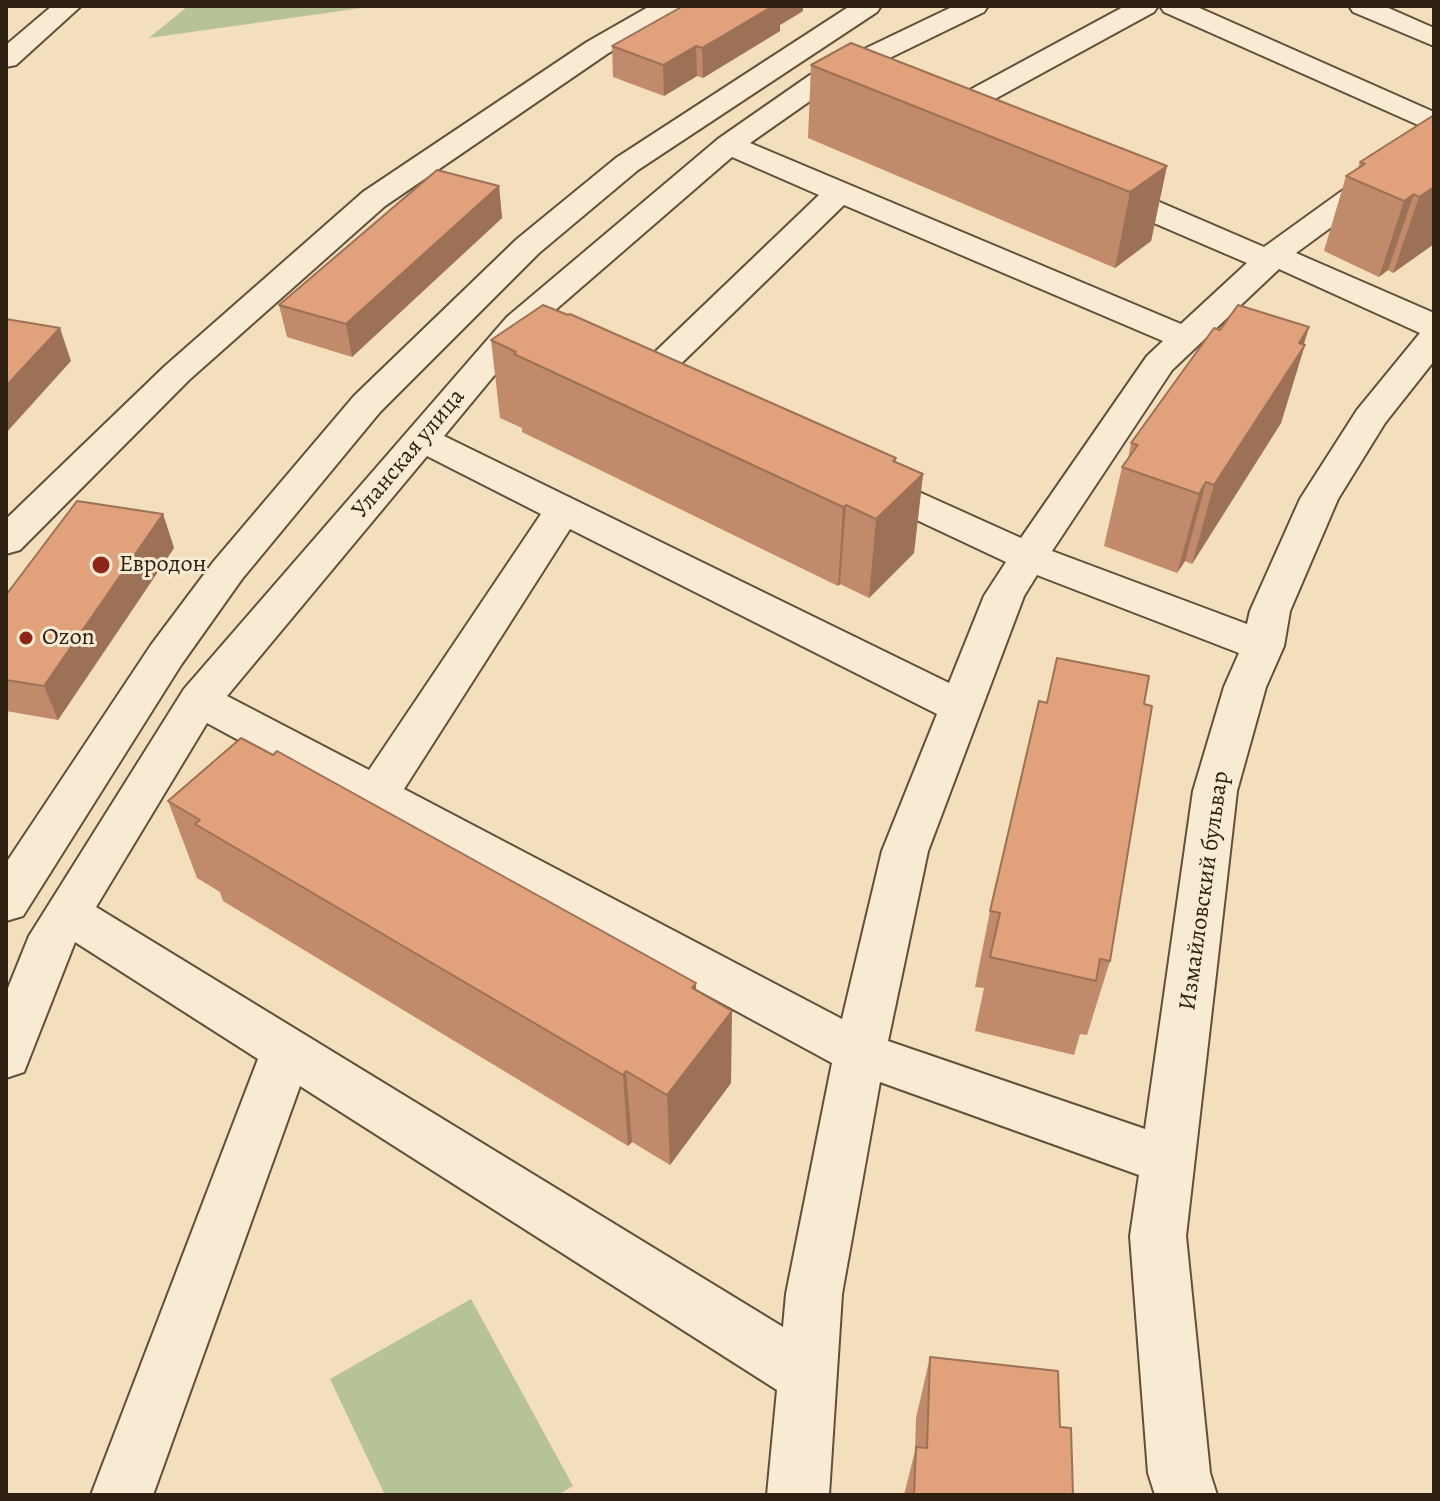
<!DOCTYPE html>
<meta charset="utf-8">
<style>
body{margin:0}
#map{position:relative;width:1440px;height:1501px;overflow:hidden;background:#f4dfbc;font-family:Alegreya,serif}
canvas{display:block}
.frame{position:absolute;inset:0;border:8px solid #2e2010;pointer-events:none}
</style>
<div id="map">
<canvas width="1440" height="1501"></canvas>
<div class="frame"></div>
</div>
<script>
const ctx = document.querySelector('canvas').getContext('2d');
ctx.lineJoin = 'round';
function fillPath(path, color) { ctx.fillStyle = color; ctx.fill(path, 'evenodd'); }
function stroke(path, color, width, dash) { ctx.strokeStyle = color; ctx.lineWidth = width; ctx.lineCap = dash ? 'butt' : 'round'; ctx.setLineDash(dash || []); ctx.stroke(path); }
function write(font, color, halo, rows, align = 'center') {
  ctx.font = font + ' Alegreya,serif'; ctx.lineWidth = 6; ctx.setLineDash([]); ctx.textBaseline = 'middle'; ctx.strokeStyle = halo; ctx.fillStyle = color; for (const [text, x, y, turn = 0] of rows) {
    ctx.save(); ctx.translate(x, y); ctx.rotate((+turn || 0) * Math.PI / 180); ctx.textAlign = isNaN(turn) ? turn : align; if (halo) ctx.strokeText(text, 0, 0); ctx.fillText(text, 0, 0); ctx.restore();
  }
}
fillPath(new Path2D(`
 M 188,6 L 376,6 L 149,38 Z
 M 471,1299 L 573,1486 L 558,1495 L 385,1495 L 330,1379 Z`), '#b6c395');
const minor = new Path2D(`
 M 52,6 L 81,6 L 16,65 L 6,67 L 6,45 Z
 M 650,6 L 682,6 L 678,12 L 607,54 L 385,206 L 189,380 L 20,550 L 6,554 L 6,519 L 165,366 L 363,192 L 587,42 Z
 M 850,6 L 881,6 L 877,12 L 638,170 L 539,253 L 380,412 L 242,579 L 181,665 L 23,916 L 6,921 L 6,863 L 151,645 L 214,561 L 354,396 L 517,239 L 616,158 Z
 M 954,6 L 988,6 L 984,12 L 830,87 L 750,143 L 1181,324 L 1247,263 L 1091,196 L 1087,189 L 1091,182 L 1102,180 L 1113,182 L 1264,247 L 1382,162 L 1434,137 L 1434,158 L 1404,174 L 1296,253 L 1434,313 L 1434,361 L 1385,423 L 1338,499 L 1290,611 L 1284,646 L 1266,687 L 1237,791 L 1186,1236 L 1210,1473 L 1217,1495 L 1155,1495 L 1148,1473 L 1130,1236 L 1139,1175 L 880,1082 L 842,1294 L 829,1495 L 767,1495 L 777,1390 L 300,1086 L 153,1495 L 91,1495 L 258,1059 L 75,942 L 24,1072 L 6,1078 L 6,993 L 29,936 L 184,689 L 507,317 L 718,139 L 810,75 ZM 732,157 L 819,195 L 632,374 L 626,381 L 632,388 L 644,392 L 656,388 L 844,205 L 1163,341 L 1147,356 L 1021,538 L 879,474 L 866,470 L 853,474 L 847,482 L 853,490 L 1006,562 L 984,596 L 949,683 L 444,436 L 531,331 ZM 1279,269 L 1420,333 L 1357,410 L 1300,499 L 1250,611 L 1247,624 L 1052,551 L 1172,370 ZM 427,456 L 541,514 L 369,770 L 227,696 ZM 570,529 L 937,714 L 882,851 L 842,1019 L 404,789 ZM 1037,575 L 1239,653 L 1224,687 L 1193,791 L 1145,1129 L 888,1041 L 928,851 L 1024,596 ZM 207,723 L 832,1063 L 786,1294 L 783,1327 L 96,907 Z
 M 1125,6 L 1158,6 L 1154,12 L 949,124 L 939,127 L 929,124 L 925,118 L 929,112 Z
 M 1160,6 L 1195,6 L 1434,112 L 1434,132 L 1164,12 Z
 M 1349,6 L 1384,6 L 1434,28 L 1434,46 L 1353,12 Z`);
stroke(minor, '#60503b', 4);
fillPath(minor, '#f8ead3');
fillPath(new Path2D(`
 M 683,6 L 803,6 L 803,11 L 780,25 L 780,31 L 703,78 L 697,76 L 664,96 L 613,77 L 612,46 Z
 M 811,65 L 1167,166 L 1151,241 L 1115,268 L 808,138 Z
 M 1434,115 L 1434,244 L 1393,273 L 1388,270 L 1379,277 L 1324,251 L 1346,176 L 1358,168 L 1360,162 Z
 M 499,186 L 502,218 L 352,357 L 287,337 L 279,305 Z
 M 1309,327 L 1281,423 L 1192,564 L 1185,561 L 1177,573 L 1104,546 L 1122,467 L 1128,459 L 1131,443 Z
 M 491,340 L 895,462 L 923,474 L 914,553 L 869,598 L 840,584 L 838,586 L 522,432 L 522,428 L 500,418 Z
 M 163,514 L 174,548 L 58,720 L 6,711 L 6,595 Z
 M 1047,703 L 1144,704 L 1110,961 L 1087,1035 L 1080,1034 L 1074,1055 L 975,1031 L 984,988 L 975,987 L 990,911 Z
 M 273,755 L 696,983 L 696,991 L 731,1083 L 670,1165 L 632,1142 L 628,1146 L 223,901 L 220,892 L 197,878 L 168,801 Z
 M 930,1357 L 1060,1427 L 1073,1495 L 904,1495 L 915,1451 L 916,1418 Z`), '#c18a6a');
fillPath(new Path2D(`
 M 773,6 L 803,6 L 803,11 L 780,25 L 780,31 L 703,78 L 702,48 Z
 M 696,46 L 697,76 L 664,96 L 663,65 Z
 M 1167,166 L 1151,241 L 1115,268 L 1130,192 Z
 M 499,186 L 502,218 L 352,357 L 346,324 Z
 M 1434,187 L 1434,244 L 1393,273 L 1419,197 Z
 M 1414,194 L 1388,270 L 1379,277 L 1404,201 Z
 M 1309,327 L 1302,349 L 1305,345 L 1281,423 L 1192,564 L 1214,485 Z
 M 60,328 L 71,361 L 6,433 L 6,386 Z
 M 896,458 L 891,504 L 923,474 L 914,553 L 869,598 L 876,519 L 893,461 Z
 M 1206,482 L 1185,561 L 1177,573 L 1199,494 Z
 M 846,505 L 840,584 L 838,586 L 843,507 Z
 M 163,514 L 174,548 L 58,720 L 44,686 Z
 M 696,983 L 698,1055 L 732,1011 L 731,1083 L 670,1165 L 667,1095 L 692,988 Z
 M 626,1071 L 632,1142 L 628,1146 L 623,1075 Z`), '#9d7156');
const building = new Path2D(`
 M 683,6 L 773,6 L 702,48 L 696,46 L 663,65 L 612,46 Z
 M 851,43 L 1167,166 L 1130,192 L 811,65 Z
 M 1434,115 L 1434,187 L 1419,197 L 1414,194 L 1404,201 L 1346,176 L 1365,164 L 1360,162 Z
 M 437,170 L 499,186 L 346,324 L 279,305 Z
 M 543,305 L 568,315 L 570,314 L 896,458 L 893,461 L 923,474 L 876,519 L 846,505 L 843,507 L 514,354 L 516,352 L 491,340 Z
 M 1238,305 L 1309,327 L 1299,343 L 1305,345 L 1214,485 L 1206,482 L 1199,494 L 1122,467 L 1138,445 L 1131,443 L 1180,375 L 1214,328 L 1220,330 Z
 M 6,319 L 60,328 L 6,386 Z
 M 77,501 L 163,514 L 44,686 L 6,680 L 6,595 Z
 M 1057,658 L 1149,676 L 1144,704 L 1152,706 L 1110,961 L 1100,959 L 1096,981 L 990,957 L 1000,913 L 990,911 L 1039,701 L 1047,703 Z
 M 241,738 L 273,755 L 277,751 L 696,983 L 692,988 L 732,1011 L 667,1095 L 626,1071 L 623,1075 L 195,824 L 200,820 L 168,801 Z
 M 930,1357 L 1058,1371 L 1060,1427 L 1071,1428 L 1073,1495 L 914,1495 L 916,1447 L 927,1448 Z`);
fillPath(building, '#e0a17b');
stroke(building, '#9d7156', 2);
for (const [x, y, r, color] of [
 [101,565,10,"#8f2418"],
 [26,638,8,"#8f2418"]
]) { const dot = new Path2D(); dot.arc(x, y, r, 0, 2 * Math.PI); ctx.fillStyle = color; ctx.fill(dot); stroke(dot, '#f8ead3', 3); }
write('24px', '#2e2010', '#f8ead3', [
 ["Уланская улица",409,454,-50],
 ["Измайловский бульвар",1205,891,-82]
]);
write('24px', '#2e2010', '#f8ead3', [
 ["Евродон",119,565],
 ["Ozon",42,638]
], 'left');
</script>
